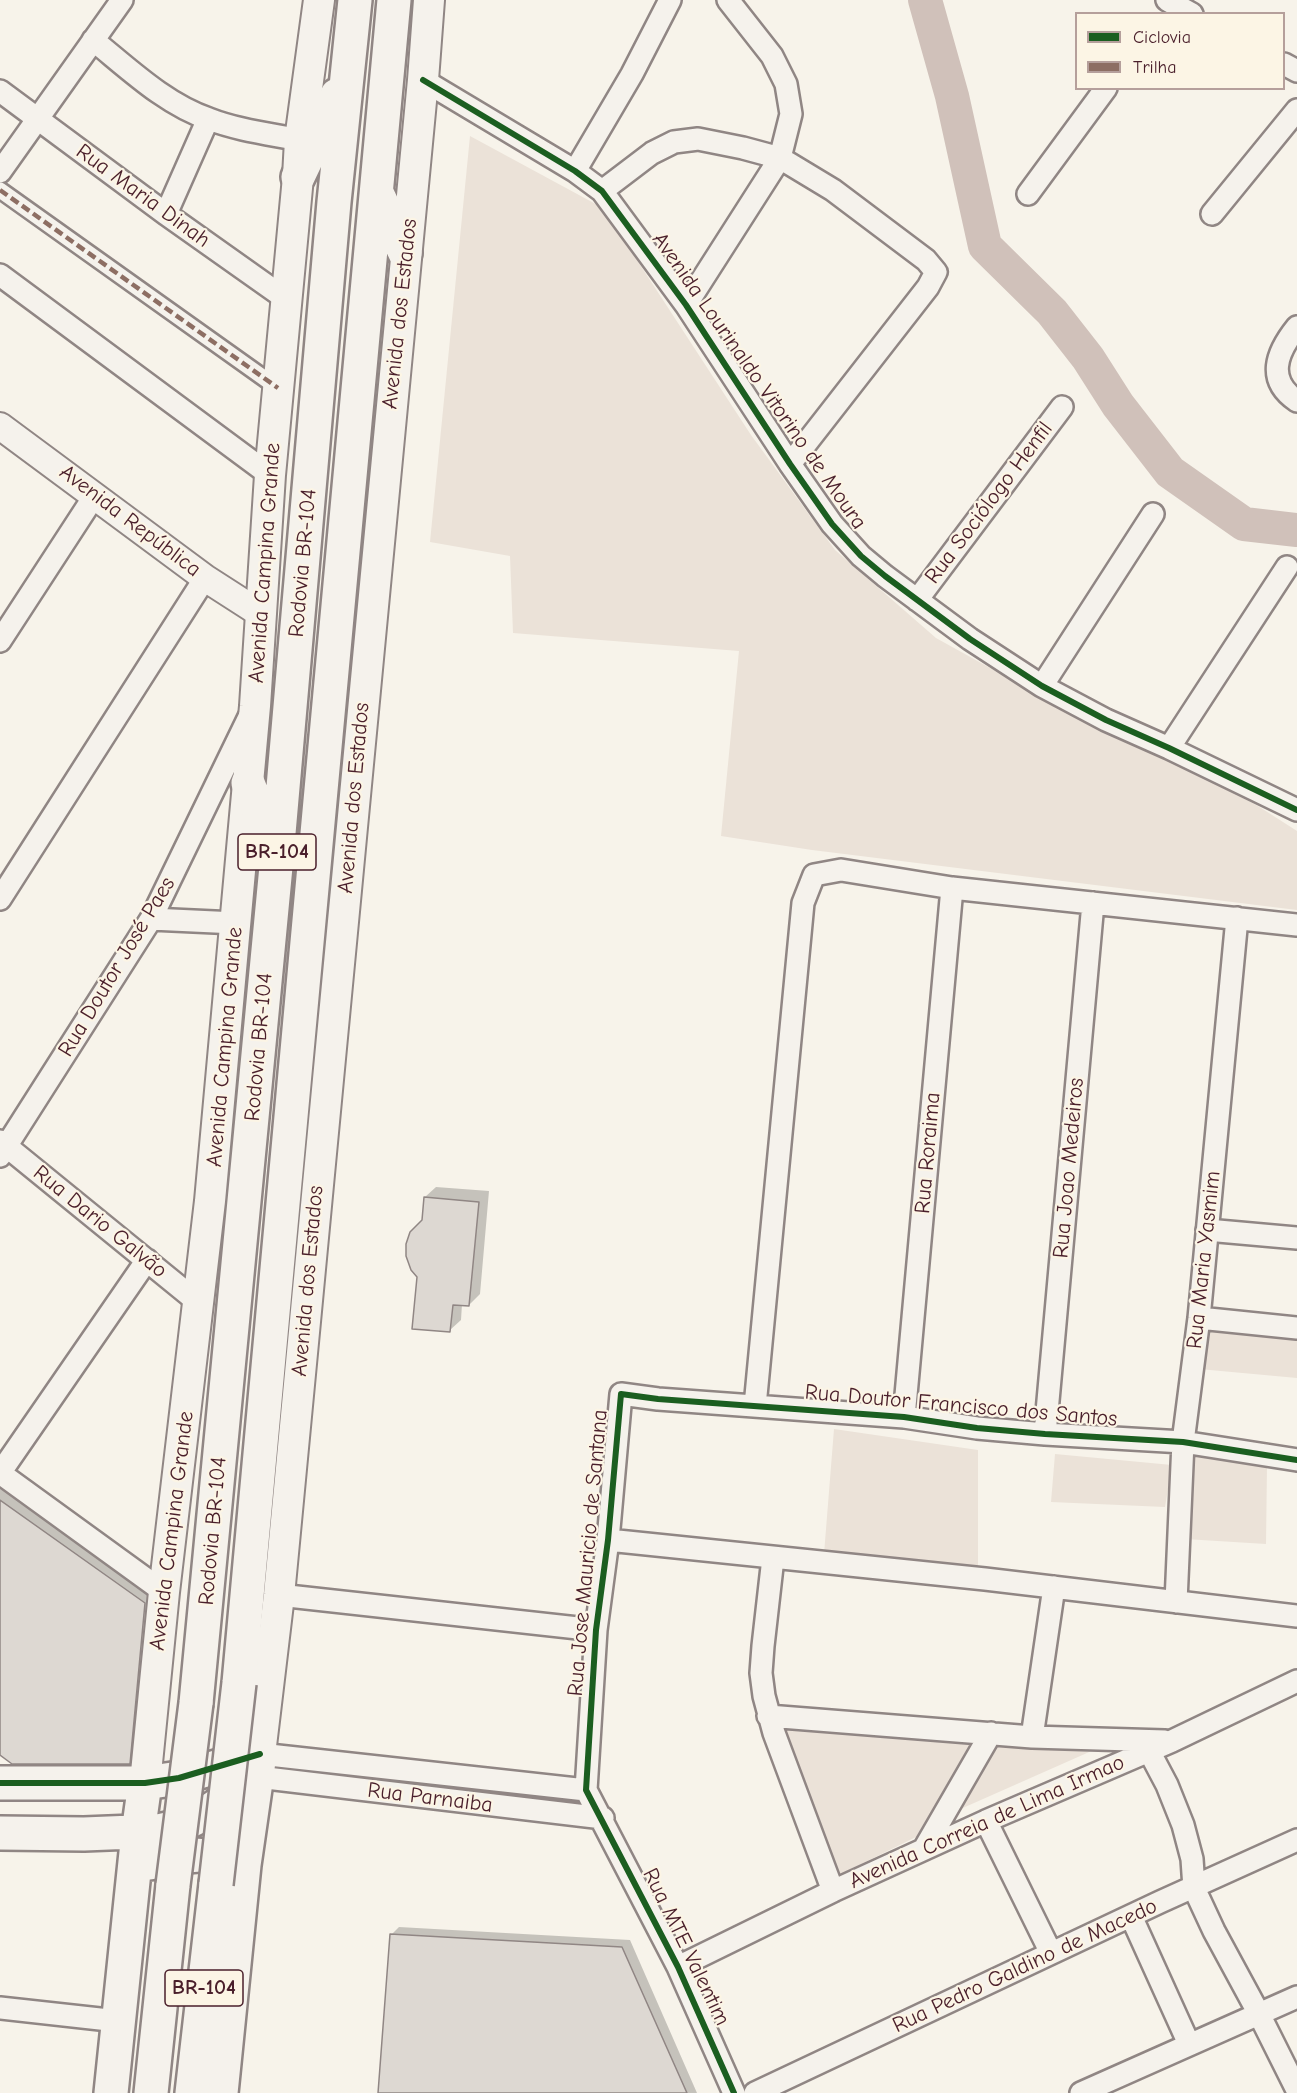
<!DOCTYPE html>
<meta charset="utf-8">
<style>
body{margin:0}
#map{position:relative;width:1297px;height:2093px;overflow:hidden;background:#f7f3ea;font-family:"Comic Neue",sans-serif}
canvas{display:block}
.legend{position:absolute;left:1075px;top:12px;width:210px;height:78px;box-sizing:border-box;background:#fcf5e5;border:2px solid #b59f9b;margin:0;padding:8px 10px;list-style:none;font-size:18px;color:#4a1f2b}
.legend li{display:flex;align-items:center;gap:12px;height:30px}
.legend b{width:30px;border:2px solid #b59f9b}
</style>
<div id="map">
<canvas width="1297" height="2093"></canvas>
<ul class="legend">
<li><b style="height:8px;background:#1b5e20"></b>Ciclovia</li>
<li><b style="height:8px;background:#8d6e63"></b>Trilha</li>
</ul>
</div>
<script>
const ctx = document.querySelector('canvas').getContext('2d');
ctx.lineJoin = 'round';
function fillPath(path, color) { ctx.fillStyle = color; ctx.fill(path, 'evenodd'); }
function stroke(path, color, width, dash) { ctx.strokeStyle = color; ctx.lineWidth = width; ctx.lineCap = dash ? 'butt' : 'round'; ctx.setLineDash(dash || []); ctx.stroke(path); }
function write(font, color, halo, rows, align = 'center') {
  ctx.font = font + ' "Comic Neue",sans-serif'; ctx.lineWidth = 4.5; ctx.setLineDash([]); ctx.textBaseline = 'middle'; ctx.strokeStyle = halo; ctx.fillStyle = color; for (const [text, x, y, turn = 0] of rows) {
    ctx.save(); ctx.translate(x, y); ctx.rotate((+turn || 0) * Math.PI / 180); ctx.textAlign = isNaN(turn) ? turn : align; if (halo) ctx.strokeText(text, 0, 0); ctx.fillText(text, 0, 0); ctx.restore();
  }
}
fillPath(new Path2D(`
 M 470,136 L 603,208 L 751,435 L 835,550 L 936,638 L 1010,679 L 1154,750 L 1258,806 L 1297,831 L 1297,910 L 812,850 L 721,836 L 739,651 L 513,633 L 510,556 L 430,542 Z
 M 1205,1325 L 1297,1333 L 1297,1378 L 1199,1369 Z
 M 834,1429 L 978,1450 L 978,1568 L 824,1554 Z
 M 1191,1452 L 1267,1466 L 1266,1544 L 1185,1539 Z
 M 1055,1454 L 1172,1465 L 1165,1507 L 1051,1502 Z
 M 784,1728 L 975,1740 L 918,1836 L 839,1875 Z
 M 997,1744 L 1096,1749 L 956,1811 Z`), '#ebe2d8');
fillPath(new Path2D(`
 M 436,1187 L 489,1191 L 480,1294 L 469,1305 L 462,1304 L 461,1320 L 450,1330 L 423,1221 L 425,1197 Z
 M 0,1482 L 155,1592 L 140,1752 L 129,1763 L 0,1753 Z
 M 399,1927 L 630,1940 L 697,2093 L 379,2093 L 391,1935 Z`), '#0003');
stroke(new Path2D(`
 M 925,0 L 952,96 L 985,246 L 1052,312 L 1088,358 L 1118,405 L 1170,472 L 1244,524 L 1297,530`), '#d0c1ba', 34);
const building = new Path2D(`
 M 424,1197 L 479,1202 L 469,1306 L 453,1305 L 450,1332 L 412,1329 L 417,1277 L 411,1270 L 406,1256 L 406,1244 L 410,1232 L 422,1220 Z
 M 0,1500 L 145,1603 L 130,1764 L 12,1764 L 0,1755 Z
 M 390,1934 L 622,1947 L 687,2093 L 378,2093 Z`);
fillPath(building, '#ddd8d2');
stroke(building, '#908684', 1.5);
const pedestrian = new Path2D(`
 M 0,190 L 278,388`);
const minor = new Path2D(`
 M 1167,0 L 1192,14
 M 93,40 C 129,69 165,104 209,119 C 237,130 270,134 300,140
 M 1284,64 L 1297,71
 M 423,80 L 575,171 L 602,191 L 686,305 L 790,464 L 832,524 L 861,556 L 885,576 L 970,639 L 1042,686 L 1106,720 L 1169,748 L 1297,810
 M 0,91 L 166,214 L 286,299
 M 575,171 L 632,74 L 670,0
 M 0,172 L 122,0
 M 602,191 L 652,153 L 674,142 L 698,139 L 743,148 L 780,158 L 833,190 L 926,260 L 936,272 L 928,287 L 790,464
 M 1028,194 L 1106,88
 M 166,214 L 208,119
 M 1212,214 L 1297,110
 M 0,275 L 270,475
 M 686,305 L 780,158 L 791,114 L 786,84 L 772,56 L 728,0
 M 1297,327 C 1276,353 1266,380 1297,401
 M 917,600 L 1062,407
 M 0,641 L 95,495
 M 1042,686 L 1153,514
 M 1169,748 L 1287,567
 M 0,899 L 205,578
 M 151,919 L 236,923
 M 0,1141 L 199,1303
 M 0,1156 L 151,919 L 249,717
 M 1207,1230 L 1297,1238
 M 1199,1318 L 1297,1328
 M 755,1406 L 803,903 L 814,875 L 841,870 L 952,888 L 1297,925
 M 904,1417 L 952,888
 M 1045,1434 L 1093,903
 M 0,1473 L 147,1260
 M 0,1473 L 164,1592
 M 608,1540 L 985,1579 L 1297,1616
 M 773,1558 L 763,1646 L 761,1673 L 764,1696 L 774,1733 L 833,1891
 M 279,1595 L 596,1630
 M 1176,1602 L 1183,1442 L 1199,1318 L 1237,918
 M 768,1716 L 1032,1737 L 1165,1741
 M 1032,1737 L 1054,1587
 M 1149,1751 L 1167,1785 L 1183,1825 L 1192,1859 L 1194,1888 L 1214,1931 L 1259,2014 L 1297,2090
 M 260,1754 L 586,1790
 M 258,1777 L 603,1818
 M 986,1821 L 1051,1953
 M 924,1849 L 991,1733
 M 1131,1916 L 1189,2044
 M 678,1967 L 833,1891 L 986,1821 L 1172,1741 L 1297,1681
 M 0,2008 L 118,2021
 M 734,2093 L 678,1967 L 586,1790 L 596,1630 L 608,1540 L 621,1394 L 658,1399 L 904,1417 L 977,1428 L 1045,1434 L 1183,1442 L 1297,1460
 M 755,2093 L 1160,1902 L 1297,1840
 M 1081,2093 L 1297,1997`);
const tertiary = new Path2D(`
 M 0,426 L 205,578 L 261,614`);
const secondary = new Path2D(`
 M 260,1754 L 279,1595 L 423,80 L 429,0
 M 145,1783 L 164,1592 L 210,1201 L 255,706 L 270,475 L 298,177 L 300,140 L 319,0`);
const primary = new Path2D(`
 M 0,1783 L 145,1783 L 179,1778 L 260,1754 L 244,1865 L 221,2093
 M 0,1833 L 84,1834 L 158,1831 L 180,1826 L 206,1813 L 245,1787
 M 150,1863 C 190,1854 205,1851 244,1865
 M 111,2093 L 138,1833 L 145,1783`);
const trunk = new Path2D(`
 M 298,177 L 337,95
 M 378,195 L 405,253
 M 248,783 L 275,851
 M 239,1683 C 287,1122 345,561 394,0
 M 196,1703 L 277,856 L 334,202 L 355,0
 M 151,2093 L 173,1885
 M 192,2093 L 216,1884`);
stroke(pedestrian, '#908684', 20);
stroke(minor, '#908684', 26);
stroke(tertiary, '#908684', 30);
stroke(secondary, '#908684', 34);
stroke(primary, '#908684', 38);
stroke(trunk, '#908684', 38);
stroke(pedestrian, '#f5f2ec', 15);
stroke(minor, '#f5f2ec', 21);
stroke(tertiary, '#f5f2ec', 26);
stroke(secondary, '#f5f2ec', 30);
stroke(primary, '#f5f2ec', 33);
stroke(trunk, '#f5f2ec', 33);
const trunkBridge = new Path2D(`
 M 216,1884 L 239,1683
 M 173,1885 L 196,1703`);
stroke(trunkBridge, '#908684', 38, []);
stroke(trunkBridge, '#f5f2ec', 33);
stroke(new Path2D(`
 M 0,190 L 278,388`), '#8d6e63', 4.5, [9, 4.5]);
stroke(new Path2D(`
 M 423,80 L 575,171 L 602,191 L 686,305 L 790,464 L 832,524 L 861,556 L 885,576 L 970,639 L 1042,686 L 1106,720 L 1169,748 L 1297,810
 M 0,1783 L 145,1783 L 179,1778 L 260,1754
 M 734,2093 L 678,1967 L 586,1790 L 596,1630 L 608,1540 L 621,1394 L 658,1399 L 904,1417 L 977,1428 L 1045,1434 L 1183,1442 L 1297,1460`), '#1b5e20', 6);
for (const [x, y, w] of [
 [277,852,78],
 [204,1988,78]
]) { const box = new Path2D(); box.roundRect(x - w / 2, y - 18, w, 36, 4.5); ctx.fillStyle = '#fcf5e5'; ctx.fill(box); stroke(box, '#4a1f2b', 1.5); }
write('bold 21px', '#4a1f2b', null, [
 ["BR-104",277,852],
 ["BR-104",204,1988]
]);
write('22px', '#4a1f2b', '#fcf5e5', [
 ["Rua Maria Dinah",143,196,36],
 ["Avenida dos Estados",400,314,-84],
 ["Avenida Lourinaldo Vitorino de Moura",759,381,55],
 ["Rua Sociólogo Henfil",989,503,-53],
 ["Avenida República",130,521,37],
 ["Avenida Campina Grande",265,563,-86],
 ["Rodovia BR-104",303,563,-85],
 ["Avenida dos Estados",354,798,-85],
 ["Rua Doutor José Paes",117,967,-59],
 ["Avenida Campina Grande",225,1047,-85],
 ["Rodovia BR-104",259,1047,-85],
 ["Rua Roraima",928,1153,-85],
 ["Rua Joao Medeiros",1069,1168,-85],
 ["Rua Dario Galvão",100,1222,39],
 ["Rua Maria Yasmim",1204,1260,-84],
 ["Avenida dos Estados",308,1281,-85],
 ["Rua Doutor Francisco dos Santos",961,1406,5],
 ["Avenida Campina Grande",172,1531,-83],
 ["Rodovia BR-104",213,1531,-85],
 ["Rua Jose Mauricio de Santana",588,1553,-85],
 ["Rua Parnaiba",430,1798,7],
 ["Avenida Correia de Lima Irmao",987,1822,-24],
 ["Rua MTE Valentim",686,1947,64],
 ["Rua Pedro Galdino de Macedo",1025,1966,-25]
]);
</script>
